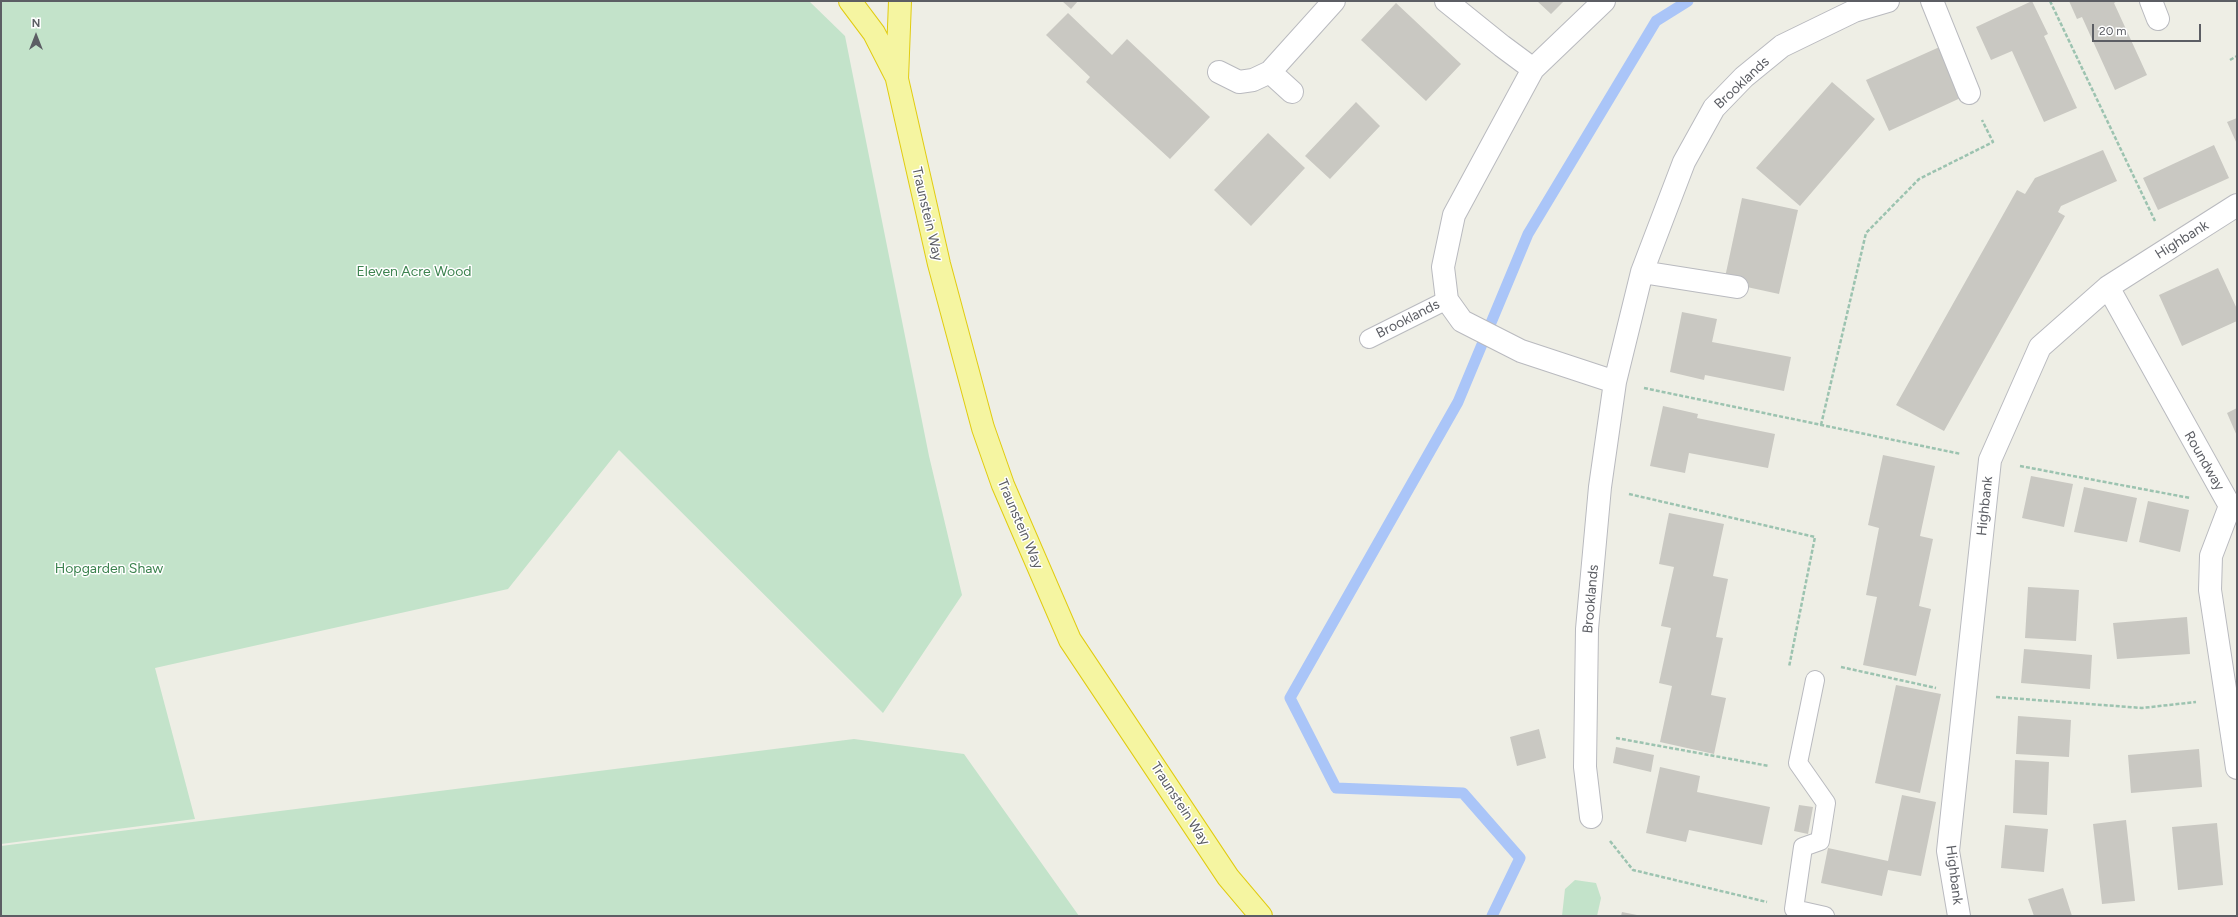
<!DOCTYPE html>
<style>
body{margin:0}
#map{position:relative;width:2238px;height:917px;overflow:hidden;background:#eeeee5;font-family:Figtree,sans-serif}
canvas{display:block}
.frame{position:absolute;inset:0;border:2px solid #5c5e64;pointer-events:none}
.north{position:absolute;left:16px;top:16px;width:40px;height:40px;-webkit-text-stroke:3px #fff;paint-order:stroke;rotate:0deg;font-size:11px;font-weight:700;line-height:16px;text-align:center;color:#5c5e64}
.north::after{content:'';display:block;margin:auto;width:14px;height:18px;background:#5c5e64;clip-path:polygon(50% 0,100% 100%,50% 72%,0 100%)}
.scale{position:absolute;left:2092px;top:24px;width:109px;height:18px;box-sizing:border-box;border:2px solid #5c5e64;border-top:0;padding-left:5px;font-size:12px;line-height:14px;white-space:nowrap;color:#5c5e64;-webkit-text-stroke:3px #fff;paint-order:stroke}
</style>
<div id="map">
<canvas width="2238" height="917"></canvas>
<div class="frame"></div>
<div class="north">N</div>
<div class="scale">20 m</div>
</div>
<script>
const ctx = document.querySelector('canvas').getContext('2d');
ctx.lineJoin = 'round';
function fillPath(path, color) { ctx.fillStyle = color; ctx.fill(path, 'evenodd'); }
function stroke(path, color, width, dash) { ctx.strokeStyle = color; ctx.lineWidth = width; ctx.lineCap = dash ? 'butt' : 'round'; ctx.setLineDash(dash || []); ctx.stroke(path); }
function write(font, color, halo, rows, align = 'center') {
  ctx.font = font + ' Figtree,sans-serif'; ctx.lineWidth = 3; ctx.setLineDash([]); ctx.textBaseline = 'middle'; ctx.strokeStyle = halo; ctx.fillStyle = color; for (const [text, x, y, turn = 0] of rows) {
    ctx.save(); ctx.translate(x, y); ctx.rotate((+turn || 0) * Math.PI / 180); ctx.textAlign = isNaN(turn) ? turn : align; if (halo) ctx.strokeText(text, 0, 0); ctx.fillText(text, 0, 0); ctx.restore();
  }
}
fillPath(new Path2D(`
 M 1,1 L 809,1 L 845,36 L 929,456 L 962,595 L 883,713 L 619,450 L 508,589 L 155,668 L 195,819 L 1,844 Z
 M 854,739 L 964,754 L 1079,916 L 1,916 L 1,846 Z
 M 1575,880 L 1596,883 L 1601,898 L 1597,916 L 1562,916 L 1565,889 Z`), '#c3e3ca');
stroke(new Path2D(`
 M 1492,916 L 1520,858 L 1463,793 L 1336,788 L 1290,698 L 1458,402 L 1528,234 L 1656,21 L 1688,1`), '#aac5f8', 11);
fillPath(new Path2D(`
 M 1062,1 L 1078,1 L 1071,9 Z
 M 1537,1 L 1564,1 L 1551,14 Z
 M 2032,1 L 2048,34 L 2044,36 L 2077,108 L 2044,122 L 2012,51 L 1991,60 L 1976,27 Z
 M 2069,1 L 2117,1 L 2114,3 L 2147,75 L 2115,90 L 2082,17 L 2077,19 Z
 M 1396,3 L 1461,64 L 1426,101 L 1361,40 Z
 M 1068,13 L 1112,55 L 1127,39 L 1210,117 L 1170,159 L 1086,82 L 1090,77 L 1046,35 Z
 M 1944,45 L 1967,95 L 1889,131 L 1866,80 Z
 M 1832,82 L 1875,119 L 1800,206 L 1756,168 Z
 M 1356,102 L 1380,126 L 1330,179 L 1305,156 Z
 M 2237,118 L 2237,144 L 2227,122 Z
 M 1268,133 L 1305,168 L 1251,226 L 1214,190 Z
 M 2214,145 L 2229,178 L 2158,210 L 2143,178 Z
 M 2103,150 L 2117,181 L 2061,206 L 2058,212 L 2065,216 L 1944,431 L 1896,405 L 2017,190 L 2025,194 L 2035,178 Z
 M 1742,198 L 1798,210 L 1779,294 L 1724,282 Z
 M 2218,268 L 2237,309 L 2237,321 L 2182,346 L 2159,295 Z
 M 1682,312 L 1717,319 L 1712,342 L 1791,357 L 1784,391 L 1705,375 L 1704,380 L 1670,372 Z
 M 1663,406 L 1698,414 L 1697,418 L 1775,434 L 1768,468 L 1689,453 L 1685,473 L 1650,466 Z
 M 2237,408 L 2237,436 L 2227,413 Z
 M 1883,455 L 1935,466 L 1920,536 L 1933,539 L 1919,606 L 1931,609 L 1916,676 L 1863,665 L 1877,597 L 1866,595 L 1879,528 L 1868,525 Z
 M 2031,476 L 2073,484 L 2064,527 L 2022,518 Z
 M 2084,487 L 2137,498 L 2127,542 L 2074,532 Z
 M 2148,501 L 2189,510 L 2180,552 L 2139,542 Z
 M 1669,513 L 1724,524 L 1713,576 L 1728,579 L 1716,637 L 1723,638 L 1711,695 L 1726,698 L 1714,754 L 1660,742 L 1672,686 L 1659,683 L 1671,628 L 1661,626 L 1674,567 L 1659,564 Z
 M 2028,587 L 2079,590 L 2076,641 L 2025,638 Z
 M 2187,617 L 2190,654 L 2117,659 L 2113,623 Z
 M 2024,649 L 2092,655 L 2090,689 L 2021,683 Z
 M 1896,685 L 1941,694 L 1920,793 L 1875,783 Z
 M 2018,716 L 2071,720 L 2069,757 L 2016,754 Z
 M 1539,729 L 1546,758 L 1517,766 L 1510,737 Z
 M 1616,747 L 1654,755 L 1651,772 L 1613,763 Z
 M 2199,749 L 2202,787 L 2131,793 L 2128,755 Z
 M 2015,760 L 2049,762 L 2047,815 L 2013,813 Z
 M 1660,767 L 1700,776 L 1697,792 L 1770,807 L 1762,845 L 1689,830 L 1686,842 L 1646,833 Z
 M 1902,795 L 1936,802 L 1921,876 L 1888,870 L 1882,896 L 1821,883 L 1828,848 L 1888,861 Z
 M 1799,805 L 1813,807 L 1808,834 L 1794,831 Z
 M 2126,820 L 2135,901 L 2102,904 L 2093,824 Z
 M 2217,823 L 2223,885 L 2178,890 L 2172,827 Z
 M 2005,825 L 2048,829 L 2044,872 L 2001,868 Z
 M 2063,888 L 2072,916 L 2034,916 L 2028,899 Z
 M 1622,912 L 1637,915 L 1637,916 L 1621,916 Z`), '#c9c8c2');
const service = new Path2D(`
 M 1369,339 L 1447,300
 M 1815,680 L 1798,763 L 1826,803 L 1820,841 L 1803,847 L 1794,909 L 1825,916`);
const minor = new Path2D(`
 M 1446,1 L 1502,46 L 1533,69
 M 1604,1 L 1533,69 L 1454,215 L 1443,267 L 1447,300 L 1462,321 L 1521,351 L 1615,382
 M 1932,1 L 1969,93
 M 2151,1 L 2158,19
 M 1219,72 L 1239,82 L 1253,80 L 1270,72 L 1334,1
 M 1270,72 L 1292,92
 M 1642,272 L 1737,287
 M 2108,287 L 2230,506
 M 2230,506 L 2211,556 L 2210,590 L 2237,768
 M 1591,817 L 1585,767 L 1587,629 L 1600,487 L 1615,382 L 1642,272 L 1684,162 L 1714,108 L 1744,77 L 1782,46 L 1854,11 L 1888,1
 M 1959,916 L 1948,851 L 1990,460 L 2040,347 L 2108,287 L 2237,205`);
const trunk = new Path2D(`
 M 850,1 L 874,33 L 896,76
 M 900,1 L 897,79 L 939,264 L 983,428 L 1003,485 L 1070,640 L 1228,877 L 1261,916`);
stroke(service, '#b9babf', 20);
stroke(minor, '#b9babf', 24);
stroke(trunk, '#e1cc11', 24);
stroke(new Path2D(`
 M 2050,1 L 2155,221
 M 2230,60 L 2237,56
 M 1644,388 L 1961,454
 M 1821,425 L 1866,233 L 1919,179 L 1993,142 L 1982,120
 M 2020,466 L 2190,498
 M 1629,494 L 1815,537 L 1789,667
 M 1841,667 L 1936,688
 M 1996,697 L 2142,708 L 2196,702
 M 1616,738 L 1769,766
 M 1610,841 L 1633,870 L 1767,902`), '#9cc3b0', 2.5, [4, 2]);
stroke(service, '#fff', 18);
stroke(minor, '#fff', 22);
stroke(trunk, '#f5f5a1', 22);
write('14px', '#5c5e64', '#fff', [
 ["Brooklands",1742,83,-43],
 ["Traunstein Way",927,214,77],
 ["Highbank",2182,240,-32],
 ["Brooklands",1408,319,-27],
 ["Roundway",2204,461,60],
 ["Highbank",1985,506,-84],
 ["Traunstein Way",1020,524,67],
 ["Brooklands",1591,599,-85],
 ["Traunstein Way",1180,804,57],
 ["Highbank",1954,875,83]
]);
write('14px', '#3c834f', '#fff', [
 ["Eleven Acre Wood",414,272],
 ["Hopgarden Shaw",109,569]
]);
</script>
